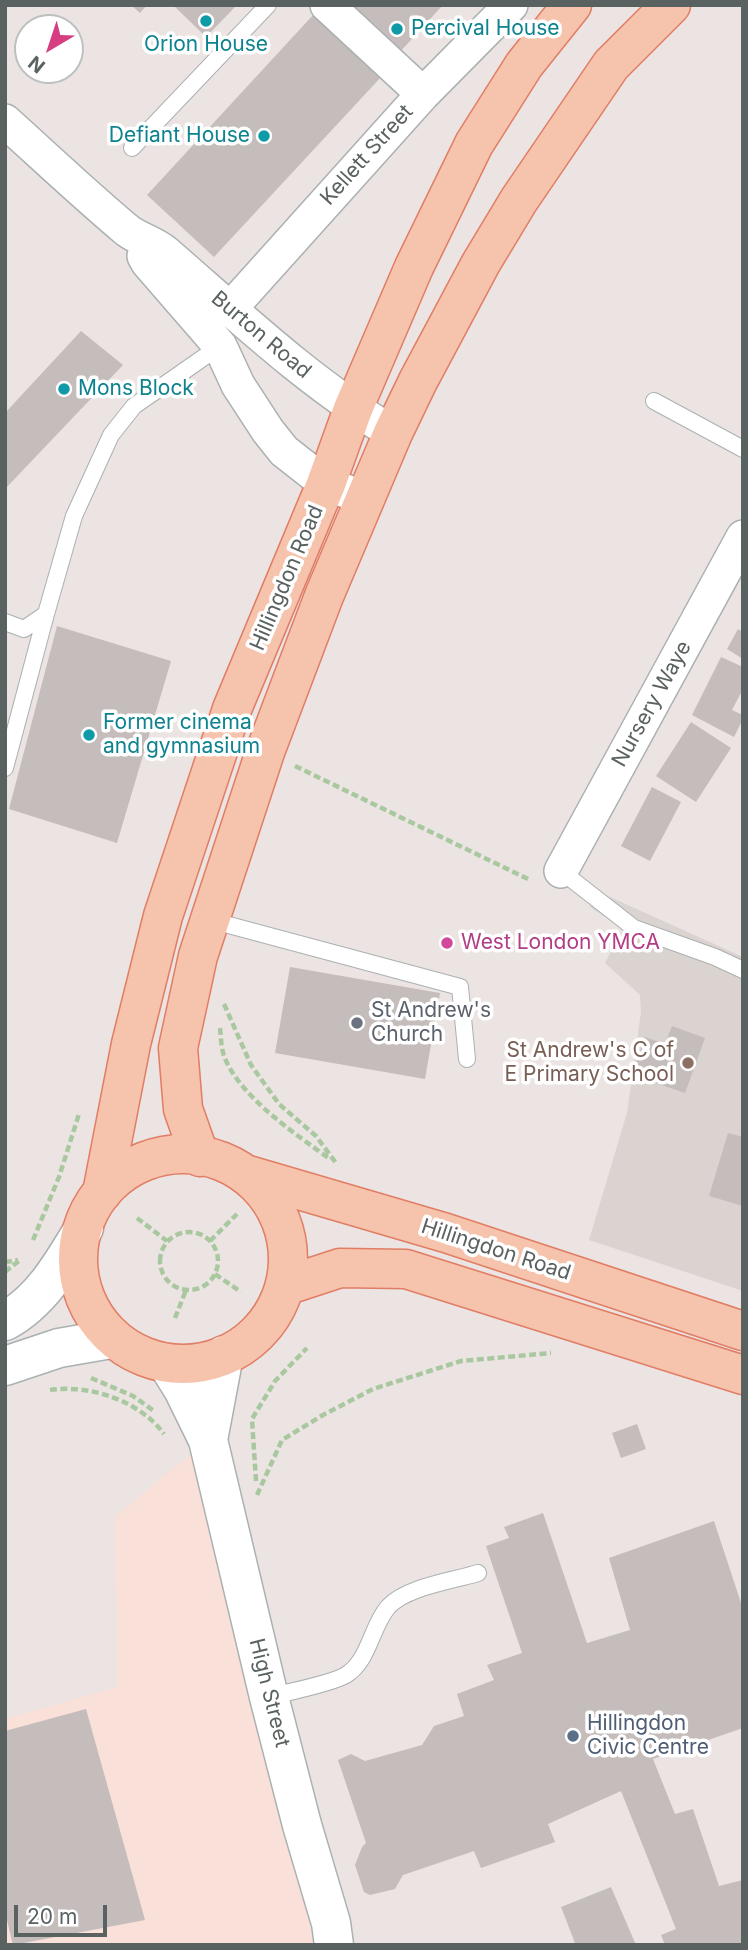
<!DOCTYPE html>
<style>
body{margin:0}
#map{position:relative;width:748px;height:1950px;overflow:hidden;background:#ebe4e2;font-family:Inter,sans-serif}
canvas{display:block}
.frame{position:absolute;inset:0;border:7px solid #5a6161;pointer-events:none}
.north{position:absolute;left:14px;top:14px;width:70px;height:70px;box-sizing:border-box;background:#fff;border:2px solid #bdc0c0;border-radius:50%;rotate:219deg;font-size:19px;font-weight:700;line-height:28px;text-align:center;color:#5a6161}
.north::after{content:'';display:block;margin:auto;width:24px;height:32px;background:#d53e81;clip-path:polygon(50% 0,100% 100%,50% 72%,0 100%)}
.scale{position:absolute;left:14px;top:1905px;width:93px;height:32px;box-sizing:border-box;border:4px solid #5a6161;border-top:0;padding-left:9px;font-size:21px;line-height:24px;white-space:nowrap;color:#5a6161;-webkit-text-stroke:5px #fff;paint-order:stroke}
</style>
<div id="map">
<canvas width="748" height="1950"></canvas>
<div class="frame"></div>
<div class="north">N</div>
<div class="scale">20 m</div>
</div>
<script>
const ctx = document.querySelector('canvas').getContext('2d');
ctx.lineJoin = 'round';
function fillPath(path, color) { ctx.fillStyle = color; ctx.fill(path, 'evenodd'); }
function stroke(path, color, width, dash) { ctx.strokeStyle = color; ctx.lineWidth = width; ctx.lineCap = dash ? 'butt' : 'round'; ctx.setLineDash(dash || []); ctx.stroke(path); }
function write(font, color, halo, rows, align = 'center') {
  ctx.font = font + ' Inter,sans-serif'; ctx.lineWidth = 7; ctx.setLineDash([]); ctx.textBaseline = 'middle'; ctx.strokeStyle = halo; ctx.fillStyle = color; for (const [text, x, y, turn = 0] of rows) {
    ctx.save(); ctx.translate(x, y); ctx.rotate((+turn || 0) * Math.PI / 180); ctx.textAlign = isNaN(turn) ? turn : align; if (halo) ctx.strokeText(text, 0, 0); ctx.fillText(text, 0, 0); ctx.restore();
  }
}
fillPath(new Path2D(`
 M 208,1440 L 331,1945 L 5,1945 L 5,1719 L 117,1687 L 115,1516 Z`), '#f9e0d9');
fillPath(new Path2D(`
 M 590,888 L 743,957 L 743,1291 L 589,1240 L 627,1113 L 641,1012 L 640,995 L 605,963 L 623,929 L 590,907 Z`), '#dbd3d0');
fillPath(new Path2D(`
 M 131,5 L 147,5 L 140,13 Z
 M 173,5 L 237,5 L 206,37 Z
 M 347,5 L 443,5 L 399,53 Z
 M 314,14 L 382,76 L 214,257 L 147,195 Z
 M 81,331 L 123,365 L 5,489 L 5,413 Z
 M 57,626 L 171,661 L 117,843 L 9,809 Z
 M 738,629 L 743,632 L 743,659 L 727,649 Z
 M 721,657 L 743,667 L 743,689 L 732,710 L 743,715 L 743,719 L 734,737 L 692,715 Z
 M 691,722 L 731,748 L 696,802 L 656,776 Z
 M 652,787 L 681,802 L 650,861 L 621,846 Z
 M 290,967 L 440,993 L 425,1079 L 275,1053 Z
 M 672,1026 L 705,1038 L 685,1093 L 632,1075 L 645,1037 L 665,1044 Z
 M 728,1133 L 743,1137 L 743,1206 L 709,1196 Z
 M 637,1424 L 646,1449 L 621,1458 L 612,1433 Z
 M 543,1513 L 587,1643 L 630,1630 L 609,1558 L 714,1521 L 743,1609 L 743,1728 L 653,1759 L 675,1814 L 693,1809 L 719,1886 L 743,1880 L 743,1945 L 665,1945 L 661,1935 L 676,1929 L 621,1791 L 548,1824 L 555,1842 L 481,1868 L 474,1851 L 403,1875 L 395,1889 L 370,1895 L 364,1892 L 355,1865 L 362,1847 L 366,1843 L 338,1760 L 351,1754 L 365,1761 L 422,1745 L 434,1726 L 464,1716 L 457,1694 L 494,1680 L 487,1665 L 522,1653 L 486,1546 L 509,1538 L 504,1527 Z
 M 86,1709 L 145,1920 L 13,1945 L 5,1912 L 5,1731 Z
 M 611,1887 L 636,1945 L 575,1943 L 561,1907 Z`), '#c4bdbc');
const service = new Path2D(`
 M 132,148 L 268,5
 M 654,401 L 743,449
 M 5,622 L 24,629 L 46,614 L 74,516 L 111,435 L 134,406 L 220,346
 M 5,768 L 46,614
 M 561,871 L 634,928 L 715,957 L 743,970
 M 210,920 L 460,987 L 467,1059
 M 269,1697 C 287,1692 331,1684 346,1675 C 369,1661 371,1627 388,1607 C 406,1587 452,1581 478,1573`);
const minor = new Path2D(`
 M 327,5 L 423,94
 M 5,121 C 46,158 86,196 128,231 C 139,239 154,243 165,252 C 239,316 309,383 393,433
 M 144,256 L 148,263 L 220,346 L 238,385 L 268,431 L 284,451 L 326,484 L 365,498
 M 229,310 L 423,94 L 511,5
 M 561,871 L 743,537`);
const tertiary = new Path2D(`
 M 168,1365 L 183,1389 L 208,1440 L 269,1697 L 302,1825 L 331,1923 L 334,1945
 M 208,1440 L 224,1355`);
const secondary = new Path2D(`
 M 5,1321 C 42,1301 63,1263 84,1228
 M 5,1366 L 59,1348 L 111,1339`);
const primary = new Path2D(`
 M78 1259a105 105 0 1 1 210 0a105 105 0 1 1-210 0Z
 M 200,1157 L 183,1109 L 178,1048 L 198,956 L 265,752 L 324,596 L 393,433 L 418,381 L 481,263 L 519,200 L 611,65 L 671,5
 M 248,1175 L 446,1233 L 743,1331
 M 102,1193 L 131,1044 L 163,916 L 232,709 L 326,484 L 353,409 L 414,267 L 474,144 L 524,65 L 572,5
 M 285,1286 L 340,1268 L 406,1269 L 743,1375`);
stroke(service, '#abb0b1', 18);
stroke(minor, '#abb0b1', 36);
stroke(tertiary, '#abb0b1', 41);
stroke(secondary, '#aab1b2', 41);
stroke(primary, '#e17d65', 41);
stroke(new Path2D(`
 M 295,766 L 530,880
 M 224,1004 L 251,1065 L 279,1104 L 316,1136 L 336,1163
 M 220,1028 C 221,1037 221,1047 224,1056 C 239,1096 295,1134 330,1159
 M 137,1218 L 167,1241
 M160 1261a29 29 0 1 1 58 0a29 29 0 1 1-58 0Z
 M 33,1240 L 59,1177 L 79,1114
 M 210,1241 L 237,1214
 M 5,1262 L 18,1260
 M 5,1272 L 21,1259
 M 215,1274 L 241,1292
 M 175,1318 L 186,1290
 M 91,1378 L 133,1396 L 154,1411
 M 50,1390 C 90,1384 140,1401 164,1434
 M 256,1481 L 252,1419 L 275,1381 L 307,1348
 M 257,1495 L 282,1440 L 323,1415 L 373,1389 L 461,1361 L 551,1353`), '#aac8a0', 4.5, [7, 3.5]);
stroke(service, '#fff', 16);
stroke(minor, '#fff', 33);
stroke(tertiary, '#fff', 38);
stroke(secondary, '#fff', 38);
stroke(primary, '#f6c3ac', 38);
for (const [x, y, r, color] of [
 [206,21,7,"#0f9aa8"],
 [397,29,7,"#0f9aa8"],
 [264,136,7,"#0f9aa8"],
 [64,389,7,"#0f9aa8"],
 [89,735,7,"#0f9aa8"],
 [447,943,7,"#d1479c"],
 [357,1023,7,"#6b7280"],
 [688,1063,7,"#8d6e63"],
 [573,1736,7,"#5c6f8a"]
]) { const dot = new Path2D(); dot.arc(x, y, r, 0, 2 * Math.PI); ctx.fillStyle = color; ctx.fill(dot); stroke(dot, '#fff', 2.5); }
write('21px', '#0d838f', '#fff', [
 ["Percival House",411,29],
 ["Orion House",206,45,"center"],
 ["Defiant House",250,136,"right"],
 ["Mons Block",78,389],
 ["Former cinema",103,723],
 ["and gymnasium",103,747]
], 'left');
write('21px', '#5a6161', '#fff', [
 ["Kellett Street",367,155,-48],
 ["Burton Road",261,335,40],
 ["Hillingdon Road",287,578,-67],
 ["Nursery Waye",652,704,-61],
 ["Hillingdon Road",496,1250,18],
 ["High Street",269,1693,76]
]);
write('21px', '#b23c85', '#fff', [
 ["West London YMCA",461,943]
], 'left');
write('21px', '#5b616d', '#fff', [
 ["St Andrew's",371,1011],
 ["Church",371,1035]
], 'left');
write('21px', '#785e54', '#fff', [
 ["St Andrew's C of",674,1051],
 ["E Primary School",674,1075]
], 'right');
write('21px', '#4e5e75', '#fff', [
 ["Hillingdon",587,1724],
 ["Civic Centre",587,1748]
], 'left');
</script>
